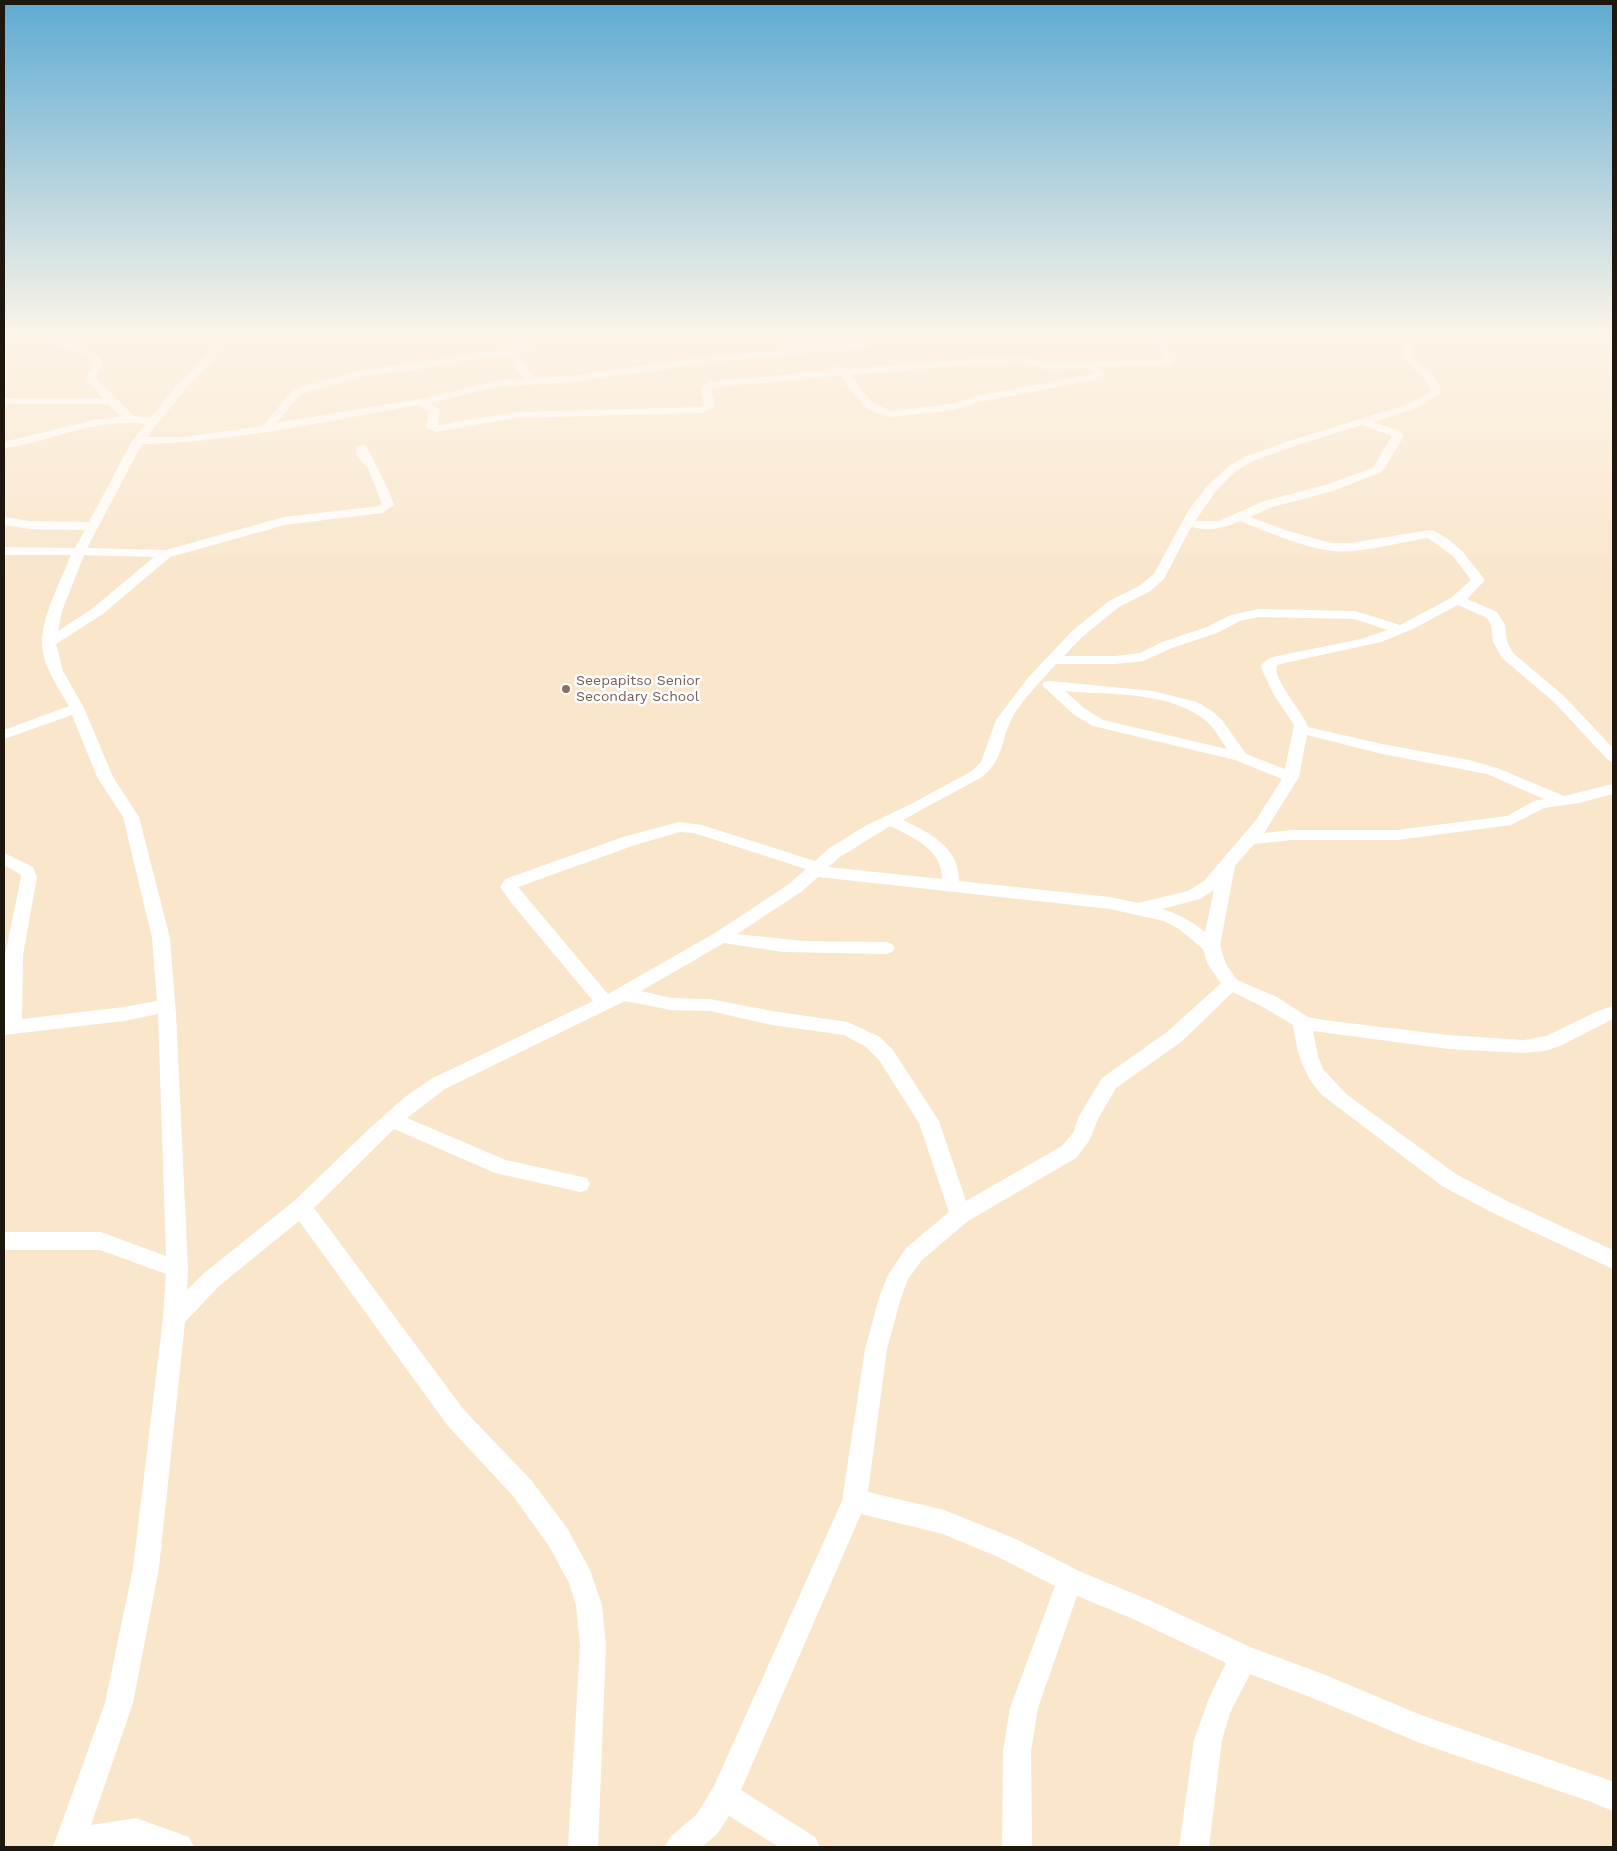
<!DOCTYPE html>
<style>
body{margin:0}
#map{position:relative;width:1617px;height:1851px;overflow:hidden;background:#f9e6cb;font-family:"Work Sans",sans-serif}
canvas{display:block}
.frame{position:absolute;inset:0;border:5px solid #1d170d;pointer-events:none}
</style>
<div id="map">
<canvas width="1617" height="1851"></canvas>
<div class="frame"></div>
</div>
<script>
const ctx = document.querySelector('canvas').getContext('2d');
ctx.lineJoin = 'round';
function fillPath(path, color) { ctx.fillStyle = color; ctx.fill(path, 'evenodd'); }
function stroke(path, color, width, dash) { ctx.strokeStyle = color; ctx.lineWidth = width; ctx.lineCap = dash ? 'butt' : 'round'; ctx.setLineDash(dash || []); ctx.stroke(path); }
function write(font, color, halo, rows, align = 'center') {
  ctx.font = font + ' "Work Sans",sans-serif'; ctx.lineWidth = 5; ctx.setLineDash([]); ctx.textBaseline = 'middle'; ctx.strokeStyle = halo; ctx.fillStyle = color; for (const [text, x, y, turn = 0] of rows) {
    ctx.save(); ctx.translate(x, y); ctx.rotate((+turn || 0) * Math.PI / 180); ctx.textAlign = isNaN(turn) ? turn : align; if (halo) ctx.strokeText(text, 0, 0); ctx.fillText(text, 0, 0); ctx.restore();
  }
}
fillPath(new Path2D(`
 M 48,335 L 58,335 L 58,339 L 88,349 L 98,356 L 103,363 L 96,379 L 134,416 L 150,418 L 179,383 L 226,335 L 237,335 L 187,387 L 147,437 L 184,437 L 263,426 L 292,391 L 301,387 L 369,369 L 420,363 L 525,345 L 509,335 L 521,335 L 536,344 L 533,349 L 517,352 L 534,378 L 573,376 L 699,358 L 833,345 L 783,338 L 778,335 L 806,335 L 859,342 L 907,335 L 933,335 L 928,338 L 859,348 L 699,364 L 573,382 L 496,387 L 430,403 L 440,410 L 438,425 L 516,412 L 700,407 L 704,405 L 700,387 L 708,382 L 835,370 L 833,367 L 838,364 L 845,369 L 979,358 L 1020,357 L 1048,363 L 1165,359 L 1155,342 L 1155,335 L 1165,335 L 1165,342 L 1176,358 L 1173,364 L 1169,365 L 1099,367 L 1105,373 L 1102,378 L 1098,379 L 979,402 L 954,410 L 891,417 L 873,412 L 865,407 L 840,376 L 714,387 L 711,388 L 715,406 L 702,413 L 516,418 L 435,432 L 426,427 L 429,411 L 419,405 C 327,421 235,442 142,444 L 87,548 L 166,550 L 284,517 L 379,506 L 382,504 L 368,468 L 357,456 L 356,448 L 362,445 L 366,446 C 376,465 386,483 394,505 L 382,513 L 285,525 L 170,557 L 103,614 L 56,644 L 63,671 L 84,708 L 113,777 L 139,817 L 170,938 L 176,1014 L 188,1269 L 187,1290 L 203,1274 L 294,1201 L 371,1127 L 405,1097 L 431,1079 L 593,1001 L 513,905 L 500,887 L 505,879 L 623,837 L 679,822 L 702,825 L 815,861 L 828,849 L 865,826 L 911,804 L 972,771 L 981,762 L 996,720 L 1027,679 L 1072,631 L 1109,601 L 1139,586 L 1154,574 L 1188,511 L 1208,485 L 1229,466 L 1245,457 L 1289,441 L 1406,405 L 1430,392 L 1427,381 L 1401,357 L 1405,335 L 1415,335 L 1411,356 C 1422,367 1442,376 1440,394 L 1414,409 L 1373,422 L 1400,431 L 1404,436 L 1384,469 L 1381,472 L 1333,491 L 1272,507 L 1250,517 L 1288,531 L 1332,543 L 1350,543 L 1430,530 L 1434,531 L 1448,539 L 1462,551 L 1485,580 L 1467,599 L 1497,612 L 1505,625 L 1507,642 L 1513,653 L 1564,696 L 1613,748 L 1613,762 L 1608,760 L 1554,702 L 1502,658 L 1493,642 L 1491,625 L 1487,618 L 1458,605 L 1413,629 L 1381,642 L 1285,663 L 1277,665 C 1271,678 1304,713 1308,727 L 1382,744 L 1469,760 L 1497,768 L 1564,796 L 1613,784 L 1613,794 L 1579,803 L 1544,808 L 1511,825 L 1397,840 L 1292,840 L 1254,844 L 1235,866 L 1220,946 L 1226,964 L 1237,980 L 1277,997 L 1308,1017 L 1323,1020 L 1448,1035 L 1524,1040 L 1546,1036 L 1598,1011 L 1613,1006 L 1613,1019 L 1560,1046 L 1544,1051 L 1524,1053 L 1448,1049 L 1313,1031 L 1318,1056 L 1323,1069 L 1346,1094 L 1456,1174 L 1507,1201 L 1613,1250 L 1613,1269 L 1493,1213 L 1442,1186 L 1322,1095 C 1303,1074 1297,1053 1293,1025 L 1263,1007 L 1233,992 L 1181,1042 L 1116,1088 L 1099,1117 L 1089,1141 L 1076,1158 L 968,1221 L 922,1260 L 908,1279 L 901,1298 L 887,1349 L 868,1492 L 944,1510 L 1016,1539 L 1079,1571 L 1149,1600 L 1250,1647 L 1323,1674 L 1421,1715 L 1606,1779 L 1613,1782 L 1613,1811 L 1591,1802 L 1420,1743 L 1320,1701 L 1250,1674 L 1230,1713 L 1222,1740 L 1209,1847 L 1179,1847 L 1194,1740 L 1209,1698 L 1226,1663 L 1131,1618 L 1077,1596 L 1038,1708 L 1031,1751 L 1032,1847 L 1002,1847 L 1003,1751 L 1010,1708 L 1055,1586 L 998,1557 L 943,1534 L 861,1514 L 741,1790 L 815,1837 L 820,1847 L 779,1847 L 729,1816 L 717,1834 L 702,1847 L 665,1847 L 670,1837 L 697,1814 L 714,1786 L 842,1501 L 865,1349 L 879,1298 L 888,1275 L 906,1248 L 949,1212 L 919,1123 L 879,1060 L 866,1047 L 844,1035 L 772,1025 L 710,1011 L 671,1010 L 625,1001 L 445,1089 L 407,1118 L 506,1160 L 587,1178 L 590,1184 L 587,1190 L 580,1192 L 495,1173 L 394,1129 L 314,1208 L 464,1410 L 531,1480 L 567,1528 L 590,1570 L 602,1605 L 606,1646 L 598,1847 L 568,1847 L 580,1646 L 576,1605 L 569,1583 L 549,1546 L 513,1496 L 448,1426 L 299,1221 L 219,1286 L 185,1322 L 159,1568 L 133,1703 L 91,1825 L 136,1818 L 189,1837 L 194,1847 L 53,1847 L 105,1703 L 133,1568 L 163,1318 L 166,1274 L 100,1250 L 4,1250 L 4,1232 L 101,1232 L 166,1256 L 158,1014 L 124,1021 L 4,1035 L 5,955 L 21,877 L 20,874 L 4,865 L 4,853 L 33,867 L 37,877 L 23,955 L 22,1019 L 124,1007 L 157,1001 L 152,938 L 123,817 L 97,777 L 72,715 L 4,739 L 4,730 L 69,706 C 58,687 42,665 42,643 C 42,615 61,581 71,555 L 4,555 L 4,547 L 75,548 L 85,530 L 30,529 L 4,525 L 4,517 L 30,521 L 89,522 L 132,441 L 146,424 C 97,417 51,442 4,448 L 4,442 L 93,420 L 122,417 L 108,404 L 4,404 L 4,398 L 102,398 L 86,379 L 93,363 C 84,349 64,349 49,343 ZM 508,354 L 524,379 L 496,381 L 421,399 L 276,423 L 300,395 L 309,391 L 369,375 L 420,369 ZM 1020,363 L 1048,369 L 1087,368 L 1094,374 L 976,396 L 952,404 L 891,411 L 873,403 L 850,375 L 979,364 ZM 1362,425 L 1392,436 L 1373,468 L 1325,485 L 1264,501 L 1219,521 L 1195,521 L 1216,491 L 1237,470 L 1253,461 L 1297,445 ZM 1240,521 C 1267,532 1303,547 1332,551 C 1359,554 1401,542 1428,538 L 1453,556 L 1471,580 L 1451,598 L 1400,625 L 1355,611 L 1259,609 L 1231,615 L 1207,627 L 1162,642 L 1140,653 L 1115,656 L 1064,656 L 1082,637 L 1119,607 L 1149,592 L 1164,579 L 1191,527 C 1209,531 1223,529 1240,521 ZM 84,555 L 154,557 L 93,608 L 58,631 L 62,611 ZM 1259,617 L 1354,619 L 1388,630 L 1361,639 L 1277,656 C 1270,658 1265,659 1261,666 L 1262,670 L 1274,695 L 1294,725 L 1285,769 L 1246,754 L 1222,720 L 1212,711 L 1197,702 L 1153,691 L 1050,681 L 1044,682 L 1042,685 L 1073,714 L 1093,726 L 1235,760 L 1282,779 L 1256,820 L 1204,881 L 1188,891 L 1138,903 L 1110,897 L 959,881 C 959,847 930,833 903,820 L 982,777 C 1003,759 1000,746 1010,722 C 1018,704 1043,679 1056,664 L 1115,664 L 1143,661 L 1172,648 L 1217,633 L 1240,621 ZM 1065,691 C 1109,695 1163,691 1201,717 C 1212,724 1220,738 1227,749 L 1103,720 L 1084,708 ZM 1307,735 L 1382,754 L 1487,774 L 1544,799 L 1534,801 L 1507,816 L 1397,830 L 1292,830 L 1264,833 L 1299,777 ZM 890,826 C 914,838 942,849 942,879 L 828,867 L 840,857 ZM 680,832 L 694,833 L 806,869 L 789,884 L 715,933 L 608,994 L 518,887 L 635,845 ZM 818,877 L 1110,909 L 1164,921 L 1179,929 L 1203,949 L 1208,965 L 1221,983 L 1167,1032 L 1102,1078 L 1079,1116 L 1073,1133 L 1062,1146 L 966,1201 L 939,1121 L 893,1050 L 880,1037 L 848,1022 L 772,1011 L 710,999 L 671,998 L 641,991 L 724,943 L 783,952 L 886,954 L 892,952 L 895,948 L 892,944 L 886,942 L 803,941 L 737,934 L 801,892 ZM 1214,890 L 1205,932 C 1191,921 1179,914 1162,909 L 1200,899 Z`), '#fff');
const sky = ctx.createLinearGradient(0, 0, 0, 594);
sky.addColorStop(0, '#5eabd3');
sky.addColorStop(0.56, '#fcf4e8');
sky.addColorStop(1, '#fcf4e800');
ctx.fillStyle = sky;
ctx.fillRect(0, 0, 1617, 594);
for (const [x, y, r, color] of [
 [566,689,5,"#8d6e63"]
]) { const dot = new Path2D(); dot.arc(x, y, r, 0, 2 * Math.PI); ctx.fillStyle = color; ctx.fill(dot); stroke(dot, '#fff', 2); }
write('14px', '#785e54', '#fff', [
 ["Seepapitso Senior",576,681],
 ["Secondary School",576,697]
], 'left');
</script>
